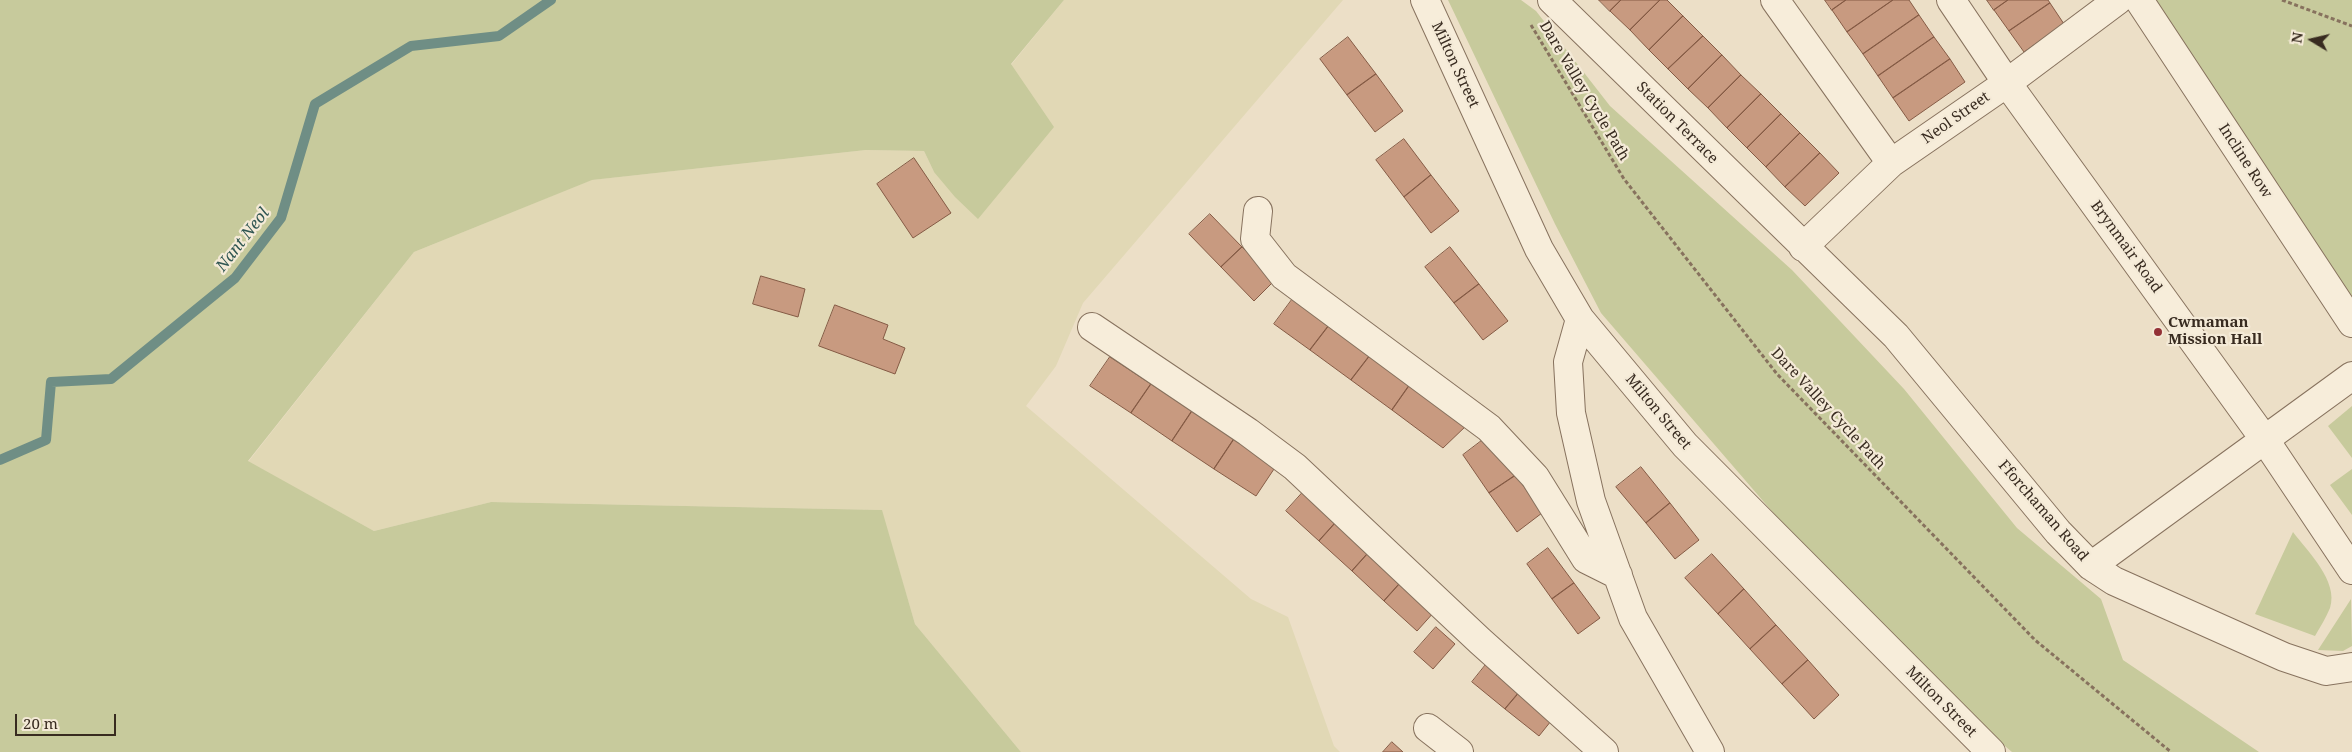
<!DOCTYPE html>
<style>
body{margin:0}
#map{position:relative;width:2352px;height:752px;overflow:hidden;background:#ecdfc7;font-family:"Noto Serif",serif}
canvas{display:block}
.north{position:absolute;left:2287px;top:15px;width:50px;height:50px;-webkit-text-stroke:4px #f4ead7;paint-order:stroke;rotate:279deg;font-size:14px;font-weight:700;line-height:20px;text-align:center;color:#382b20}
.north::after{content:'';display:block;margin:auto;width:18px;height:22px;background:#382b20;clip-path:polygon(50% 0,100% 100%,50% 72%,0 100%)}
.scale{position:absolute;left:15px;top:714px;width:101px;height:22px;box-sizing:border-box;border:2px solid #382b20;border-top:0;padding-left:6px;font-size:15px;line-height:18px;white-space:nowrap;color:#382b20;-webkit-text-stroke:4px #f4ead7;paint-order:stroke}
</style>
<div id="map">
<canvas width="2352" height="752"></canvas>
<div class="north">N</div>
<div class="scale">20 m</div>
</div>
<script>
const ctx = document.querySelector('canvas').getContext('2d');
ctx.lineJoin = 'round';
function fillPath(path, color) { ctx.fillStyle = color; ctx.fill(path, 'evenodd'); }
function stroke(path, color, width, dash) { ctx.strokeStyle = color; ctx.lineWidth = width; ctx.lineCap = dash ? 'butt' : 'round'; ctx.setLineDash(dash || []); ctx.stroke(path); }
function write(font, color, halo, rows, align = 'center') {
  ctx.font = font + ' "Noto Serif",serif'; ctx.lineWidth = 4.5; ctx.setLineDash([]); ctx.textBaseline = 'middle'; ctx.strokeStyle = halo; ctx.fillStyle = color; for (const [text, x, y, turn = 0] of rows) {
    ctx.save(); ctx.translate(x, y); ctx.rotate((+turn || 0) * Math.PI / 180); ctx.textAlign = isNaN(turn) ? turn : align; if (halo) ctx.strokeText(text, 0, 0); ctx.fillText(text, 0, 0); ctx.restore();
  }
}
fillPath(new Path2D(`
 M 1064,0 L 1343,0 L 1083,303 L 1056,366 L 1026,406 L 1251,599 L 1288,617 L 1334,746 L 1340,752 L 1021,752 L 915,624 L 881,510 L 491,502 L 374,531 L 248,462 L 414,252 L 591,180 L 866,150 L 924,151 L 934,172 L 1011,65 Z`), '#e1d8b5');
fillPath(new Path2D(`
 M 0,0 L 1064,0 L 1011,64 L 1054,127 L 978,219 L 955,197 L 934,172 L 924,151 L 866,150 L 592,180 L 414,252 L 248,461 L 374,531 L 491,502 L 882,510 L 915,624 L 1021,752 L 0,752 Z
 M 1448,0 L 1521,0 L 1536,11 L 1610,106 L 1792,270 L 1904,389 L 2017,528 L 2101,599 L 2123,660 L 2259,752 L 2012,752 L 1952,701 L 1776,516 L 1601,313 L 1555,224 Z
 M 2155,0 L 2352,0 L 2352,299 Z
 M 2352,406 L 2352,458 L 2328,426 Z
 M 2352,469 L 2352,515 L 2330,485 Z
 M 2293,532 C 2307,551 2339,581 2330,608 C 2326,618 2320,627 2315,636 L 2255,614 Z
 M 2351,599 L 2352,646 L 2343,651 L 2318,650 Z`), '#c7ca9c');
stroke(new Path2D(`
 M 0,460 L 46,440 L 51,382 L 111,379 L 235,278 L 281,218 L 315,104 L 411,46 L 499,36 L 551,0`), '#6f8e85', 10);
const building = new Path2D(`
 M 1599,0 L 1621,0 L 1610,11 Z
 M 1621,0 L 1660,0 L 1630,30 L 1610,11 Z
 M 1660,0 L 1667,0 L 1683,16 L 1649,50 L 1630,30 Z
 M 1825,0 L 1846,0 L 1832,10 Z
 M 1846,0 L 1893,0 L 1847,32 L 1832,10 Z
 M 1893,0 L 1909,0 L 1919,15 L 1863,54 L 1847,32 Z
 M 1987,0 L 2008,0 L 1994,10 Z
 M 2008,0 L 2048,0 L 2050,3 L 2009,31 L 1994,10 Z
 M 2050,3 L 2064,24 L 2024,52 L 2009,31 Z
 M 1919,15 L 1934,37 L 1878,76 L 1863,54 Z
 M 1683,16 L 1703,36 L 1668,69 L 1649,50 Z
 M 1703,36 L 1722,55 L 1688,89 L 1668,69 Z
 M 1348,37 L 1376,74 L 1347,95 L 1320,59 Z
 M 1934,37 L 1950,59 L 1893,98 L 1878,76 Z
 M 1722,55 L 1741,75 L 1708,108 L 1688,89 Z
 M 1950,59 L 1965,82 L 1909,121 L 1893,98 Z
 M 1376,74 L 1403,111 L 1375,132 L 1347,95 Z
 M 1741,75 L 1761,94 L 1727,128 L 1708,108 Z
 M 1761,94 L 1781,114 L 1747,148 L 1727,128 Z
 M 1781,114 L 1800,133 L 1766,167 L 1747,148 Z
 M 1800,133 L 1820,153 L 1785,187 L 1766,167 Z
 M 1404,139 L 1431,175 L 1404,197 L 1376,160 Z
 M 1820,153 L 1839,173 L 1805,206 L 1785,187 Z
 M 914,158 L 951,213 L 913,238 L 877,184 Z
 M 1431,175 L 1459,211 L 1431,233 L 1404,197 Z
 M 1210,214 L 1242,247 L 1221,267 L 1189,234 Z
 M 1242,247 L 1275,280 L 1254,301 L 1221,267 Z
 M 1450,247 L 1479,284 L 1454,303 L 1425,267 Z
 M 761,276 L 805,289 L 798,317 L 753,304 Z
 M 1479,284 L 1508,321 L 1483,340 L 1454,303 Z
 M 1294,297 L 1330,324 L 1310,350 L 1274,324 Z
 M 835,305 L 888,325 L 883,339 L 905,348 L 895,374 L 819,346 Z
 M 1330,324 L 1371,354 L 1351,380 L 1310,350 Z
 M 1371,354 L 1411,383 L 1392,410 L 1351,380 Z
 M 1110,357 L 1151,384 L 1131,413 L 1090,386 Z
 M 1411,383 L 1467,425 L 1443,448 L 1392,410 Z
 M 1151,384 L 1192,411 L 1172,441 L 1131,413 Z
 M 1192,411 L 1234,439 L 1214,469 L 1172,441 Z
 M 1488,436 L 1516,475 L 1489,493 L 1463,455 Z
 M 1234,439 L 1276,466 L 1256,496 L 1214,469 Z
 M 1641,467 L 1670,503 L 1646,523 L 1616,487 Z
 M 1516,475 L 1542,513 L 1517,532 L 1489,493 Z
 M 1304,491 L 1337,521 L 1319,541 L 1286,511 Z
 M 1670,503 L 1699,540 L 1675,559 L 1646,523 Z
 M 1337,521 L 1370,551 L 1352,571 L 1319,541 Z
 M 1548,548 L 1574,583 L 1552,599 L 1527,564 Z
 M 1370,551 L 1402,581 L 1384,601 L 1352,571 Z
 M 1712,554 L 1744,589 L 1718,614 L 1685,578 Z
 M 1402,581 L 1435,611 L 1417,631 L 1384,601 Z
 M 1574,583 L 1600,618 L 1578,634 L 1552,599 Z
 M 1744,589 L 1776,625 L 1750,649 L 1718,614 Z
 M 1776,625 L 1808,660 L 1782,684 L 1750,649 Z
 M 1436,627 L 1455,644 L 1433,669 L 1414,652 Z
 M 1808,660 L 1839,695 L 1814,719 L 1782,684 Z
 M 1488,662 L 1522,689 L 1505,709 L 1472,682 Z
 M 1522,689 L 1555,716 L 1539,736 L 1505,709 Z
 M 1392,742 L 1403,752 L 1383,752 Z`);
fillPath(building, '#c89a80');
stroke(building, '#855b45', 1);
const minor = new Path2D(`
 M 1425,0 L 1539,249 L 1580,319 L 1685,445 L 1991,752
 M 1552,0 L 1896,336 L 2058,532 L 2091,566 L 2114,581 L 2284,657 L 2326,671 L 2352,667
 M 1775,0 L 1891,163
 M 1951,0 L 2007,83 L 2265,440 L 2352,570
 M 2139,0 L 2352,323
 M 1258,211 L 1255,239 L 1284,276 L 1489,428 L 1535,477 L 1586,559 L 1618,575
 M 1803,247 L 1891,163 L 2007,83 L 2118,0
 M 1580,319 L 1568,362 L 1571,413 L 1591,501 L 1633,618 L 1710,752
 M 1092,327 L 1248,432 L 1295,467 L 1480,641 L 1604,752
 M 2091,566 L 2352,376
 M 1428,728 L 1459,752`);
stroke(minor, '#87725e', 30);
stroke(new Path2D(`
 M 2282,0 L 2352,26
 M 1531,25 L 1624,179 L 1777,374 L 2035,640 L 2171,752`), '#87725e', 3, [4, 2.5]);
stroke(minor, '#f7edda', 28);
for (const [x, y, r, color] of [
 [2158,332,5,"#933136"]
]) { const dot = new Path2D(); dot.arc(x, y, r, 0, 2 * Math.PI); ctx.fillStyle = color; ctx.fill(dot); stroke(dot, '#f4ead7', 2); }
write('15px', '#382b20', '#f4ead7', [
 ["Milton Street",1455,65,65],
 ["Dare Valley Cycle Path",1584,91,59],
 ["Neol Street",1956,118,-35],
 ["Station Terrace",1677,123,45],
 ["Incline Row",2245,161,57],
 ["Brynmair Road",2126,247,54],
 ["Dare Valley Cycle Path",1828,409,47],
 ["Milton Street",1658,412,50],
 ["Fforchaman Road",2043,511,49],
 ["Milton Street",1941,702,45]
]);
write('bold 15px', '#382b20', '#f4ead7', [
 ["Cwmaman",2168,323],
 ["Mission Hall",2168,340]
], 'left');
write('italic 16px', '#315753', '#f4ead7', [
 ["Nant Neol",243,240,-52]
]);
</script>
